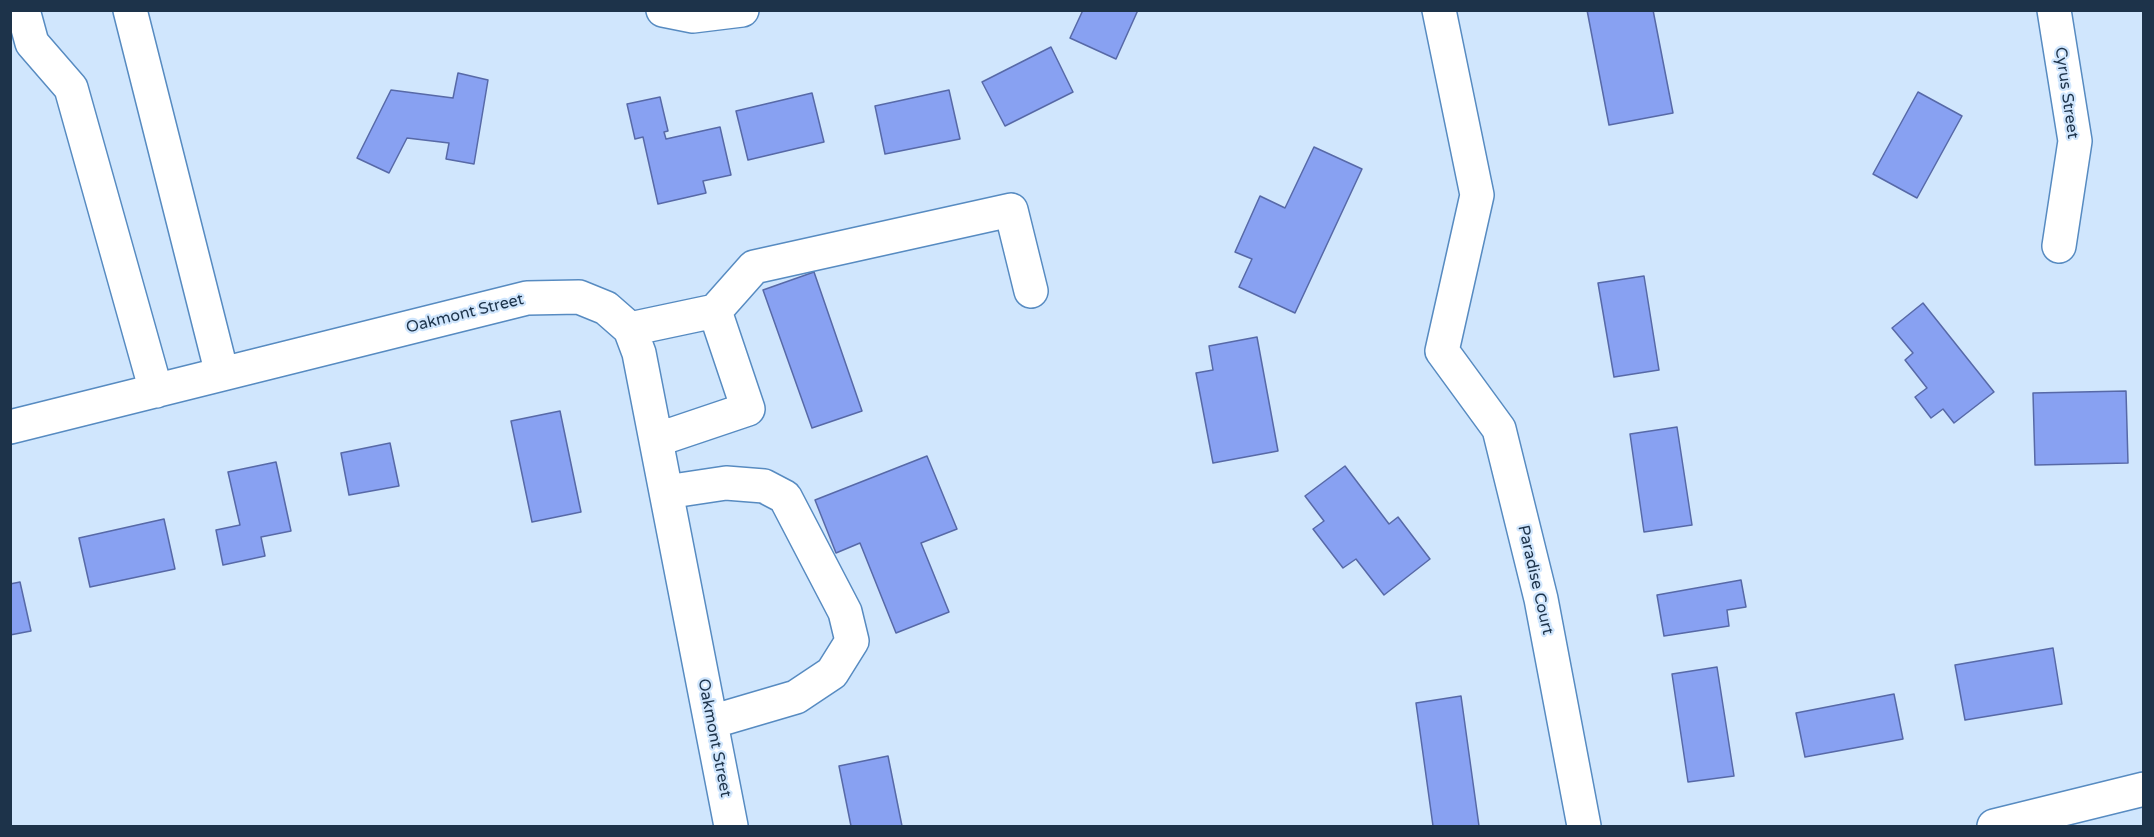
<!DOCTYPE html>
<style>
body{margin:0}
#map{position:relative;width:2154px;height:837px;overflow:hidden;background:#d0e6fd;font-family:"Varela Round",sans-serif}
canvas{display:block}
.frame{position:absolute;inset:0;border:12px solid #1d334a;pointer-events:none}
</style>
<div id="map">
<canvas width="2154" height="837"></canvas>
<div class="frame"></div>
</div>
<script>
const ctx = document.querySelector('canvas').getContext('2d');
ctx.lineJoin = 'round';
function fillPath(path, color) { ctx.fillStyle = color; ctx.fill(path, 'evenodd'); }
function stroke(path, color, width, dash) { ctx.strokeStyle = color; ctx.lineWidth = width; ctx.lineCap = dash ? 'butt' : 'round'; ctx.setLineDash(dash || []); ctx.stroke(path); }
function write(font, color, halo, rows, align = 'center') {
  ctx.font = font + ' "Varela Round",sans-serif'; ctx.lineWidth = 4.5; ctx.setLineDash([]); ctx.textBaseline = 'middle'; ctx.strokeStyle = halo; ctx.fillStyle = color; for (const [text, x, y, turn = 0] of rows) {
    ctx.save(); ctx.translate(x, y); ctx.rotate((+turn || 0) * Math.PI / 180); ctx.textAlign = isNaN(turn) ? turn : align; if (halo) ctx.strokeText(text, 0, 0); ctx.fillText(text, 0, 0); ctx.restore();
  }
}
const building = new Path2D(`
 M 1083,10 L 1138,10 L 1116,59 L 1070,38 Z
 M 1587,10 L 1653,10 L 1673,113 L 1609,125 Z
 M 1051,47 L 1073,92 L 1005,126 L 982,82 Z
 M 458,73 L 488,80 L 474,164 L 446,159 L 449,143 L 407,138 L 389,173 L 357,158 L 391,90 L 453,98 Z
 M 949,90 L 960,139 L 885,154 L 875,106 Z
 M 1918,92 L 1962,116 L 1917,198 L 1873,174 Z
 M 812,93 L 824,142 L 748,160 L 736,111 Z
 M 660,97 L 668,131 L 664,132 L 666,139 L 720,127 L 731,175 L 703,181 L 706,193 L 658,204 L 643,137 L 635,139 L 627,104 Z
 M 1314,147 L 1362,169 L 1295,313 L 1239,287 L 1252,259 L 1235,252 L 1260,196 L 1285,208 Z
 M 814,272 L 862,411 L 812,428 L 763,290 Z
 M 1644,276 L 1659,370 L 1614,377 L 1598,283 Z
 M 1923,303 L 1994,392 L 1954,423 L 1943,409 L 1931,418 L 1915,397 L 1927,388 L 1905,360 L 1913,353 L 1892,328 Z
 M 1257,337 L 1278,451 L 1213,463 L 1196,373 L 1213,370 L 1209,346 Z
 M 2126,391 L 2128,463 L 2035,465 L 2033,393 Z
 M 560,411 L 581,512 L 532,522 L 511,421 Z
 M 1677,427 L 1692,525 L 1644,532 L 1630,434 Z
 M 390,443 L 399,486 L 349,495 L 341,453 Z
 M 927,456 L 957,529 L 921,543 L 949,612 L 896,633 L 860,543 L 836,553 L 815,500 Z
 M 276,462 L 291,531 L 261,537 L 265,556 L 223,565 L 216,530 L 240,525 L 228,472 Z
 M 1345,466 L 1389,524 L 1398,517 L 1430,559 L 1384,595 L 1356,559 L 1343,568 L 1313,529 L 1324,521 L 1305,496 Z
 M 164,519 L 175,569 L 90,587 L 79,538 Z
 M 1741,580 L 1746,607 L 1727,610 L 1729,626 L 1664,636 L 1657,595 Z
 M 20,582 L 31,631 L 10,635 L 10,584 Z
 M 2053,648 L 2062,704 L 1965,720 L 1955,665 Z
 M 1717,667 L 1734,776 L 1688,782 L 1672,674 Z
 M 1894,694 L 1903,739 L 1805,757 L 1796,713 Z
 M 1461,696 L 1479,826 L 1433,826 L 1416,703 Z
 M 888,756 L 902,826 L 851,826 L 839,766 Z`);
fillPath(building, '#88a1f2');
stroke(building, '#5769a7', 1.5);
const minor = new Path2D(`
 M 23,10 L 32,43 L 71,88 L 156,391
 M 130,10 L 222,374
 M 663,10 L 693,16 L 742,10
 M 1439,10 L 1477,195 L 1442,351 L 1499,429 L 1541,599 L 1584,826
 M 2054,10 L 2075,141 L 2059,246
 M 715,311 L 754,267 L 1011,210 L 1031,291
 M 630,329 L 715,311 L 748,409 L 656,440
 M 10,427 L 527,298 L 579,297 L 606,308 L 630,329 L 639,353 L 731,826
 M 666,492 L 726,483 L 764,486 L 785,497 L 845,612 L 852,641 L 832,673 L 796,697 L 711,722
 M 1994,826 L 2144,789`);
stroke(minor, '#578bc1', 36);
stroke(minor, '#fff', 33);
write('16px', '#1d334a', '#d0e6fd', [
 ["Cyrus Street",2066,93,82],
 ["Oakmont Street",465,314,-14],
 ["Paradise Court",1535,580,77],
 ["Oakmont Street",714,738,79]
]);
</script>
